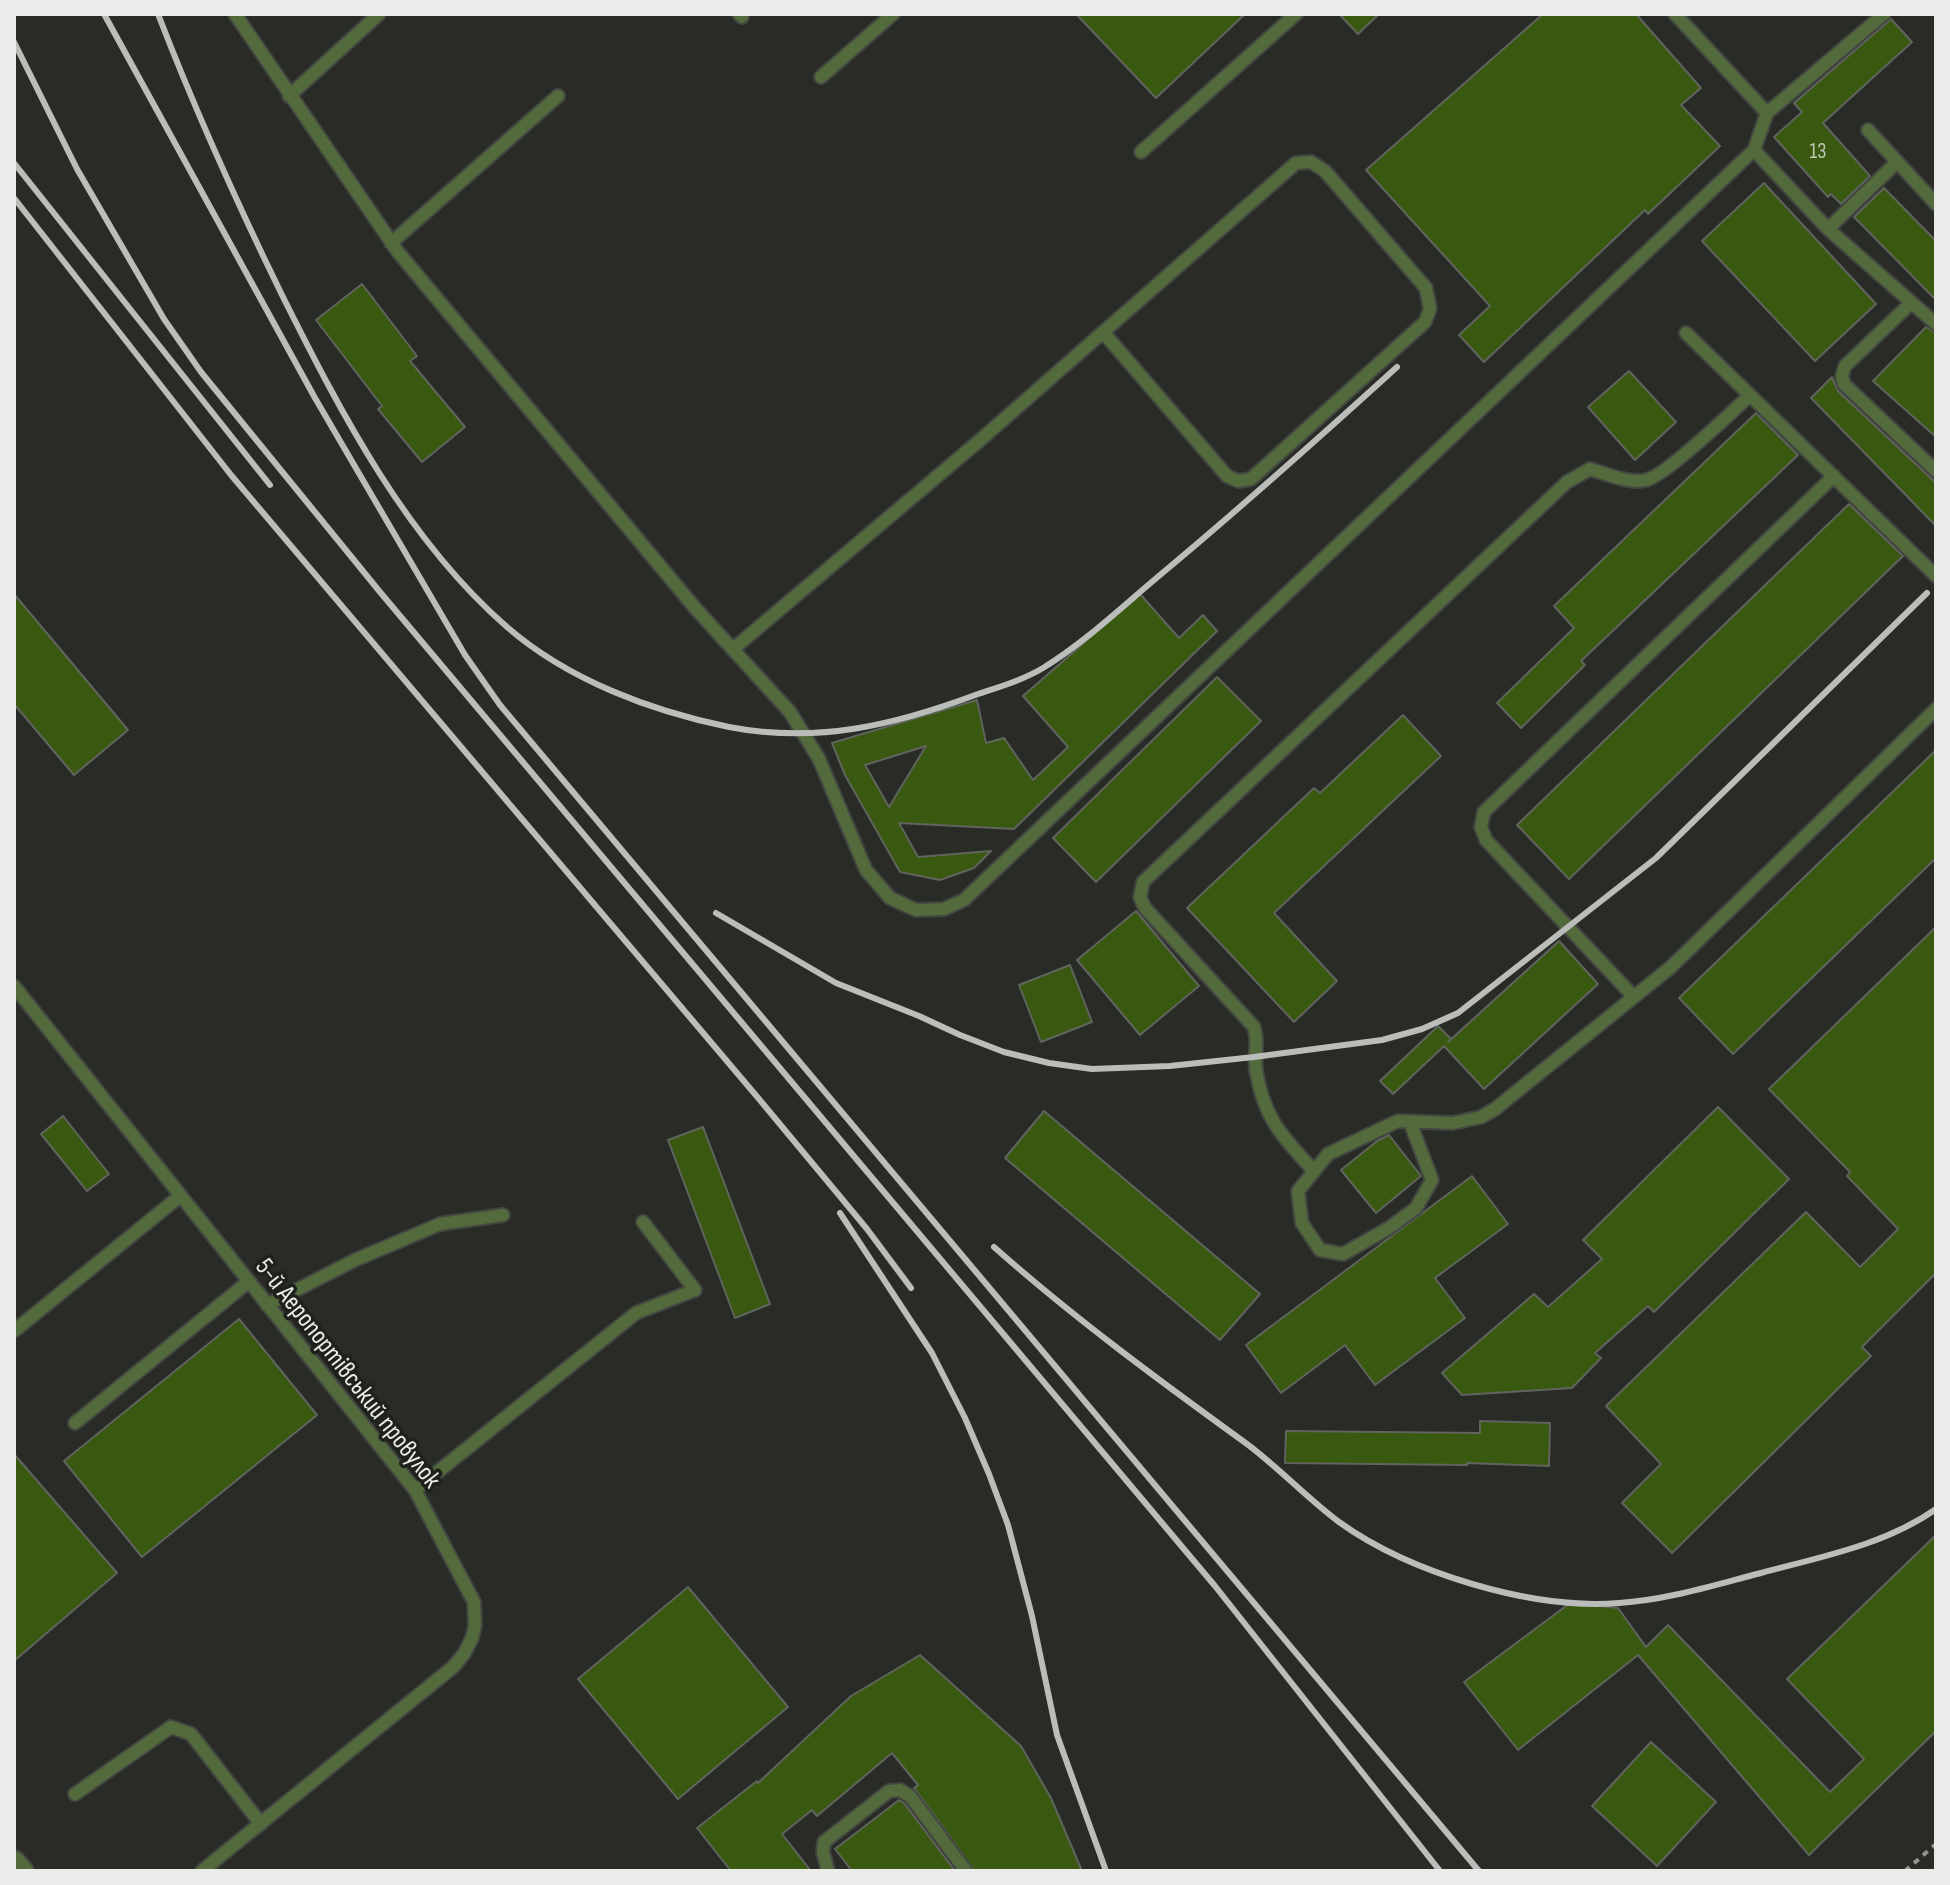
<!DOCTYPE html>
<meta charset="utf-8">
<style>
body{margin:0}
#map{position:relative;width:1950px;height:1885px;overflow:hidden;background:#282b26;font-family:"Sofia Sans Condensed",sans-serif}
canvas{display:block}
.frame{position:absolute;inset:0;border:16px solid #e9ece8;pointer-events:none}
</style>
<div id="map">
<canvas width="1950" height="1885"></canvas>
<div class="frame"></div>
</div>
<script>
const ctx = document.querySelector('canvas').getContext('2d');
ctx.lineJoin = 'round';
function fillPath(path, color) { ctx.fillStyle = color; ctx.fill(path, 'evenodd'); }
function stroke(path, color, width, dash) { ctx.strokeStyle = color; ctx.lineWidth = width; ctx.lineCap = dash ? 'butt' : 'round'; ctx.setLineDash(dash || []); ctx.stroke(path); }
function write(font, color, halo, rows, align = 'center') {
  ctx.font = font + ' "Sofia Sans Condensed",sans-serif'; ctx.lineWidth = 7; ctx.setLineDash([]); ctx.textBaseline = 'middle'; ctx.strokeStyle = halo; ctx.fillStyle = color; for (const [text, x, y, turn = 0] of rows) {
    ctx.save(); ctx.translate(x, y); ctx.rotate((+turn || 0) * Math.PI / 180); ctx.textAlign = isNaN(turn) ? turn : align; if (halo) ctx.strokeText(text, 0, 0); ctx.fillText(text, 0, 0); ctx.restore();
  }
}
const building = new Path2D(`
 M 1076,14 L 1245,14 L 1156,98 Z
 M 1339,14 L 1379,14 L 1358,34 Z
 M 1543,14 L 1636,14 L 1701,88 L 1681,105 L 1720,146 L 1648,214 L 1645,210 L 1484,362 L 1459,335 L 1490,306 L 1366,170 Z
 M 1891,19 L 1912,42 L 1823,123 L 1870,176 L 1841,204 L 1831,194 L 1828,197 L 1774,137 L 1802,112 L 1794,103 Z
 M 1764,183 L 1876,304 L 1815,361 L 1702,241 Z
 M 1884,188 L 1936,241 L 1936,300 L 1854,217 Z
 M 362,284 L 417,356 L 410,361 L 465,427 L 422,462 L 378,409 L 382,406 L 316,320 Z
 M 1926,327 L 1936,333 L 1936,437 L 1873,381 Z
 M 1629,371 L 1676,422 L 1635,460 L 1588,407 Z
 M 1832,377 L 1838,391 L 1936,483 L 1936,526 L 1811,398 Z
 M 1756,413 L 1798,455 L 1581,661 L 1585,665 L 1521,728 L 1497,703 L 1574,628 L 1554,606 Z
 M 1849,504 L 1903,556 L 1569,879 L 1517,825 Z
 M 14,594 L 128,730 L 74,775 L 14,704 Z
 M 1140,594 L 1179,638 L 1203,615 L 1217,631 L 1014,829 L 899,823 L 918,857 L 991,851 L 974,868 L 940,880 L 900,872 L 845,775 L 832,743 L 977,700 L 986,743 L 1004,738 L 1033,780 L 1068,747 L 1023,696 ZM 926,746 L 889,807 L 865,765 Z
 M 1217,677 L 1261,721 L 1096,882 L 1053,838 Z
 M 1403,715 L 1441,756 L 1274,913 L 1337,981 L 1294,1022 L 1187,908 L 1314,788 L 1320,793 Z
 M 1936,750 L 1936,858 L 1733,1054 L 1679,998 Z
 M 1136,911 L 1199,986 L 1140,1035 L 1077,960 Z
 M 1936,927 L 1936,1273 L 1862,1347 L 1871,1356 L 1672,1553 L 1622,1503 L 1661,1464 L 1606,1406 L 1806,1212 L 1860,1267 L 1898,1229 L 1847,1176 L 1850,1172 L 1769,1089 Z
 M 1559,941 L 1598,984 L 1484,1089 L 1444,1046 L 1393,1094 L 1380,1081 L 1438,1026 L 1451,1039 L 1448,1042 Z
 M 1070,965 L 1092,1022 L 1041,1042 L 1019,985 Z
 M 1718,1107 L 1789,1179 L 1654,1312 L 1648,1306 L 1595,1353 L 1601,1358 L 1572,1388 L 1462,1395 L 1442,1373 L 1534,1294 L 1548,1307 L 1602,1259 L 1583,1240 Z
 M 1044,1111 L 1260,1294 L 1220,1340 L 1005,1158 Z
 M 63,1116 L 109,1174 L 87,1191 L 41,1134 Z
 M 703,1127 L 770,1304 L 735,1318 L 668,1140 Z
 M 1389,1135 L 1421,1176 L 1376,1213 L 1341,1170 L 1377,1141 Z
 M 1472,1176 L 1508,1224 L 1435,1278 L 1465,1318 L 1375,1385 L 1345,1345 L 1281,1393 L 1246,1345 Z
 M 239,1319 L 317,1415 L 142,1557 L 64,1461 Z
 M 1480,1421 L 1550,1423 L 1549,1466 L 1467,1463 L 1467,1465 L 1285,1463 L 1286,1431 L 1480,1433 Z
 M 14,1454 L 117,1573 L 14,1661 Z
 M 1936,1535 L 1936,1731 L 1809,1855 L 1638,1655 L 1518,1750 L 1464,1682 L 1570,1603 L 1618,1608 L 1646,1647 L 1668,1625 L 1830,1792 L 1864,1759 L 1787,1679 Z
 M 688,1587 L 788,1707 L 678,1799 L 578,1679 Z
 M 920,1655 L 1021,1746 L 1051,1798 L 1082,1871 L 975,1871 L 914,1788 L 918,1785 L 892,1753 L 817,1816 L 812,1810 L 782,1834 L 811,1871 L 731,1871 L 697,1828 L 757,1781 L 758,1783 L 851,1696 Z
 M 1651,1742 L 1716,1802 L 1657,1866 L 1592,1806 Z
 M 899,1800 L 904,1803 L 955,1871 L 852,1871 L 835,1849 Z`);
fillPath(building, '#395810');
stroke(building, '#60645d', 2);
const lane = new Path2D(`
 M 235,14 L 398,252 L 696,609 L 790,712 L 819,759 L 866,870 L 890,898 L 916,910 L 944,909 L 964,900 L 1754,150 L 1767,113 L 1884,14
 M 739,14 L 742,17
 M 1675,14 L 1767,113
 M 821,77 L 893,14
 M 289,96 L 379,14
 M 1868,130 L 1936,204
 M 1754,150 L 1828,229 L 1936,324
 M 1141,152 L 1296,14
 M 1828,229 L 1897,162
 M 391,243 L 558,96
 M 1910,304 L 1845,366 L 1842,376 L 1844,384 L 1936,471
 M 1686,333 L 1936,576
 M 733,649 L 979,441 L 1296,163 L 1311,162 L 1325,171 L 1426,288 L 1430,309 L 1425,322 L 1251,479 L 1238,481 L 1227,476 L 1103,332
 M 14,986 L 415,1490 L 474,1602 L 475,1626 L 472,1638 L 464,1654 L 453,1667 L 202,1871
 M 1634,997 L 1486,840 L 1481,827 L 1484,812 L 1834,476
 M 1410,1122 L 1432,1180 L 1416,1208 L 1389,1228 L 1343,1254 L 1320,1250 L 1302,1223 L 1298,1191 L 1328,1154 L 1398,1121 L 1453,1123 L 1481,1117 L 1495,1109 L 1671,967 L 1936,709
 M 1314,1171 C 1282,1136 1264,1119 1256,1070 C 1254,1054 1259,1042 1254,1027 L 1145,908 L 1140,897 L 1143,882 L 1567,482 L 1590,469 C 1607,474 1628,484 1646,480 C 1664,477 1732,412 1749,396
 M 267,1305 L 355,1260 L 440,1224 L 503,1215
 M 14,1331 L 180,1196
 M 75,1423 L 248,1282
 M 415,1490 L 636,1313 L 695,1290 L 643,1222
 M 75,1794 L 171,1727 L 191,1734 L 261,1824
 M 828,1871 L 823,1852 L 824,1842 L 889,1791 L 900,1790 L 910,1796 L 966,1871`);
const street = new Path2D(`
 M 14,1861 L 23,1871`);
stroke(lane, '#434641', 16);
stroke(street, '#434641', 24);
stroke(new Path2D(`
 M 1905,1871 L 1936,1844`), '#929590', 4, [6, 6]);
stroke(lane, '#536a3c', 12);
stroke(street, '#536a3c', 20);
stroke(new Path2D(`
 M 104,14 L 315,398 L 465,655 L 500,705 L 1479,1871
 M 158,14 C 195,110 237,203 282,295 C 341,413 406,539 507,627 C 568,680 651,711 729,727 C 818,744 895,725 978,694 C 999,687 1023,680 1043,668 C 1087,641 1126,603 1166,570 C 1245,504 1321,436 1397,367
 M 14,42 L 77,169 L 164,319 L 201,372 L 380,592 L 1215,1586 L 1440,1871
 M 14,163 L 270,485
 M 14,198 L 231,475 L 759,1099 L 867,1229 L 911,1288
 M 716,913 L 836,983 L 919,1016 L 960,1035 L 1004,1052 L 1049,1063 L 1092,1069 L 1170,1066 L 1254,1057 L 1382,1040 L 1422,1029 L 1458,1013 L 1656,858 L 1927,593
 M 840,1213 L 932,1353 L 965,1418 L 989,1474 L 1008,1525 L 1032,1616 L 1057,1735 L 1106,1871
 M 994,1247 C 1074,1318 1160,1381 1247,1444 C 1279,1468 1307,1498 1339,1522 C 1410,1573 1532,1610 1619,1603 C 1667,1600 1714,1585 1761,1573 C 1820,1557 1885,1545 1936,1509`), '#babdb9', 6);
write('22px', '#bdc7b2', null, [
 ["13",1818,152]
]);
write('26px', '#e9ece8', '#1f221c', [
 ["5-й Аеропортівський провулок",347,1374,52]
]);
</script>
